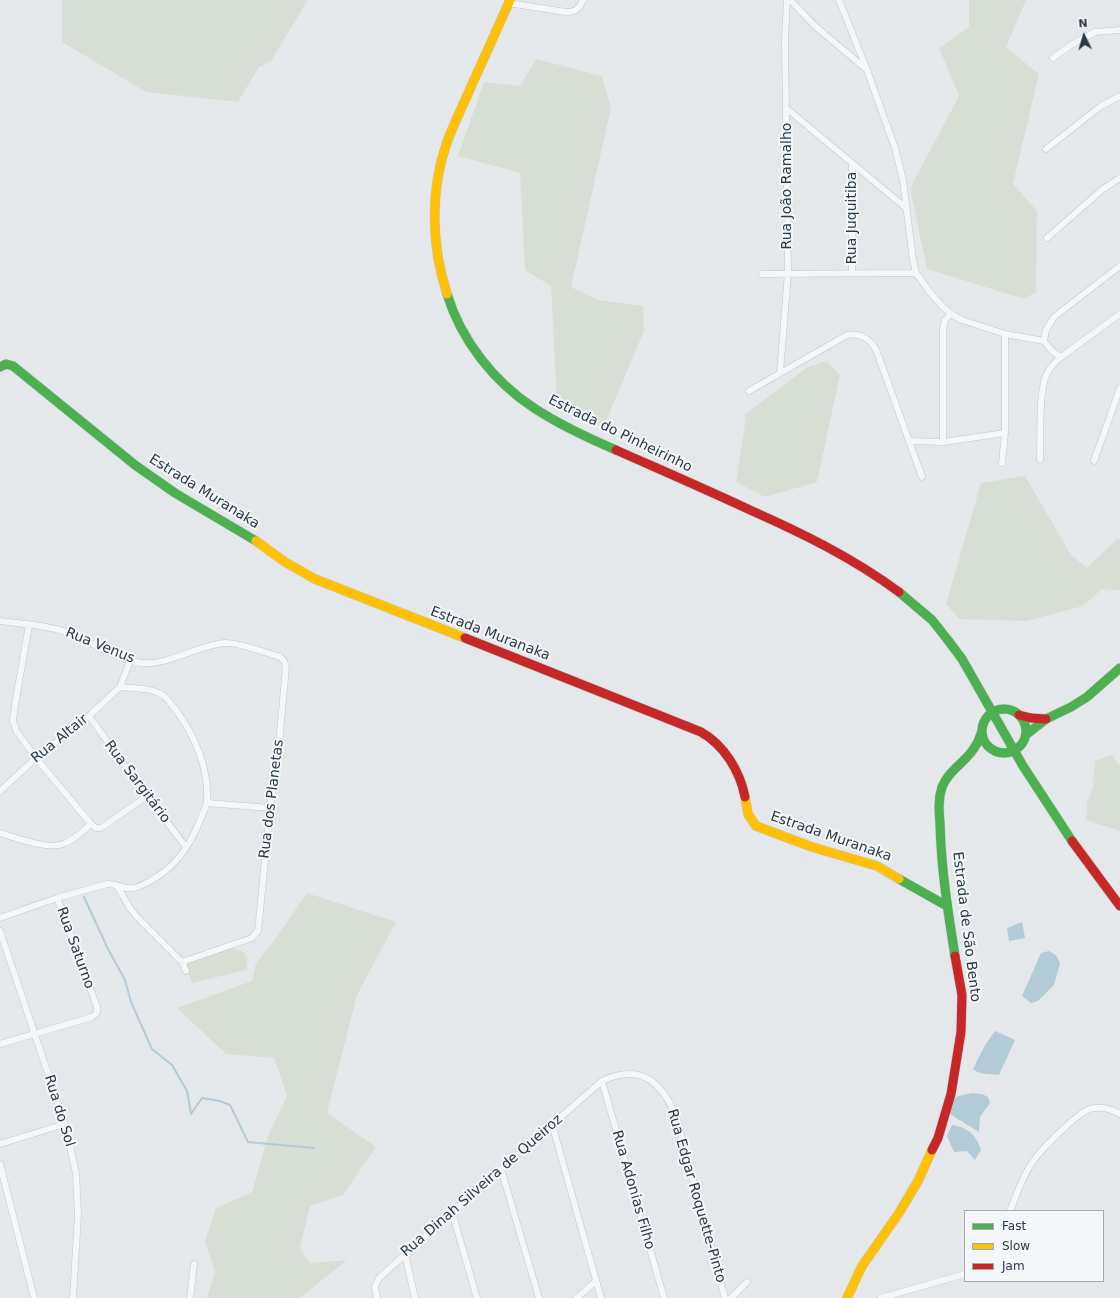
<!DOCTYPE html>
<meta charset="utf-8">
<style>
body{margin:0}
#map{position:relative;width:1120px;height:1298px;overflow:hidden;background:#e5e8ea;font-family:"DejaVu Sans",sans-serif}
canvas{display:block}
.legend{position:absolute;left:964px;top:1210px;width:140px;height:72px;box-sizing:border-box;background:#f3f7f9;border:1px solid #a2abb1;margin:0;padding:5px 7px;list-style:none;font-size:12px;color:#293946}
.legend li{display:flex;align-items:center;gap:8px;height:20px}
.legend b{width:20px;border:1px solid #a2abb1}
.north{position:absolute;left:1064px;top:16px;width:40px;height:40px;-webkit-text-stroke:3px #f3f7f9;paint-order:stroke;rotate:355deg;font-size:11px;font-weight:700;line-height:16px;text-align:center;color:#293946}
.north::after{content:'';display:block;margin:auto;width:14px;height:18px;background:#293946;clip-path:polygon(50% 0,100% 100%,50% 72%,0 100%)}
</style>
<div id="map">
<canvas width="1120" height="1298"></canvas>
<ul class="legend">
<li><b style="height:5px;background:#4caf50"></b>Fast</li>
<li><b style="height:5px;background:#ffc107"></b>Slow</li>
<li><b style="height:5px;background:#c62828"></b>Jam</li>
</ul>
<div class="north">N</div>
</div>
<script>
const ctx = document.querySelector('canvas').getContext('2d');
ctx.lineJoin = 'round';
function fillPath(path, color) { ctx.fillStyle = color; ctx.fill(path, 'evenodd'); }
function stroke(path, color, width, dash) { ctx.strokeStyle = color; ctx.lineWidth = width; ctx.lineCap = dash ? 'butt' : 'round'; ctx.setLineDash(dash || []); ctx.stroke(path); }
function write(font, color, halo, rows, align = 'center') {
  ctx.font = font + ' "DejaVu Sans",sans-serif'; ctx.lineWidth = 4; ctx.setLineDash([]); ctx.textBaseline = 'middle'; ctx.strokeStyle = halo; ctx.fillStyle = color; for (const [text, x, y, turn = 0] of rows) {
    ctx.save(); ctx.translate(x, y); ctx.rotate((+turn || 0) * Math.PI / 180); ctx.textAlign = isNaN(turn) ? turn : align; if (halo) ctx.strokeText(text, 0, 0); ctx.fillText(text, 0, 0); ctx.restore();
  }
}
fillPath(new Path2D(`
 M 62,0 L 308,0 L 271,61 L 259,67 L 238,102 L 146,92 L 62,42 Z
 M 969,0 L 1026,0 L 1006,47 L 1039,74 L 1013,184 L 1037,211 L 1036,292 L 1024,299 L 927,269 L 910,188 L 959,96 L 939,48 L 969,27 Z
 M 536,59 L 602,76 L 611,108 L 571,287 L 598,300 L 643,306 L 644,331 L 603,428 L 557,404 L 551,286 L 525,270 L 520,173 L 458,156 L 484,82 L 520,86 Z
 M 826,361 L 840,375 L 817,482 L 765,497 L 736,482 L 746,417 L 744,415 L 806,368 Z
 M 1025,476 L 1071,555 L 1087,568 L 1117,539 L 1120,539 L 1120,590 L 1102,589 L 1083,606 L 1027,621 L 959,619 L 946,604 L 981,483 Z
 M 1112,755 L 1120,766 L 1120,831 L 1086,820 L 1087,802 L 1093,788 L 1095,761 Z
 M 307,893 L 396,922 L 357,995 L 327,1113 L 376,1147 L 343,1195 L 310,1206 L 300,1248 L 310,1263 L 347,1260 L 300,1298 L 207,1298 L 215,1271 L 205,1241 L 216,1208 L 252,1192 L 268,1136 L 287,1096 L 274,1058 L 226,1054 L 177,1008 L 252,981 L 256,963 L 276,938 Z
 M 232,948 C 246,952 250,955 246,970 L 192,983 L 185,963 Z`), '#d7dfd5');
fillPath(new Path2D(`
 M 1022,922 L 1025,938 L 1009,941 L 1007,928 Z
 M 1049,951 L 1056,955 L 1060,963 L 1054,985 L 1038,1001 L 1031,1003 L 1022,996 L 1041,953 Z
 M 995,1031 L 1015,1040 L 999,1075 C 991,1074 979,1075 973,1069 L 985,1045 Z
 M 972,1093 L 982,1094 L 988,1097 L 990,1103 L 980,1117 L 979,1132 L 950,1114 L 952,1100 L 959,1096 Z
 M 952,1125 C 968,1128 976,1134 981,1150 L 975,1160 L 967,1151 L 954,1152 L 947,1136 Z`), '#b2cbd6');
stroke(new Path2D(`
 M 84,897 L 108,949 L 125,980 L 131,1002 L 152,1049 L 172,1065 L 187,1091 L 191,1114 L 202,1098 L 220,1101 L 230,1105 L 248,1142 L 314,1148`), '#b2cbd6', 2);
const street = new Path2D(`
 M 790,0 L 815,26 L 866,69
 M 839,0 L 867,70 L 895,148 L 903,180 L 913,260 L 916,273 L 929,291 L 942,306 L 951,314 L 962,320 L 1005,334 L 1044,341
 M 508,3 L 566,12 C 576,12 579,9 583,0
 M 1053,58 L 1071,45 L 1095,32 L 1120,30
 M 786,108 L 906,208
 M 1046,149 L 1101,106 L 1120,96
 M 852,164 L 852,273
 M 1047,238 L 1103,189 L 1120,178
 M 762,274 L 916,273
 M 1061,357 L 1052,351 L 1044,341 L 1046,330 L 1054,317 L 1120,266
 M 780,372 L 788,273 L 785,39 L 787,0
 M 749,391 L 847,335 C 860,333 871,339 877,352 L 922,477
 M 909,441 L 943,442 L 1005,433
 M 943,442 L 943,329 L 945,320 L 951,314
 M 1040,459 C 1041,439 1038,390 1047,374 C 1050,367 1055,362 1061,357 L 1120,314
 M 1094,461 L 1120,388
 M 1002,463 L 1005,433 L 1005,334
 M 0,621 C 22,624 48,625 69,633 C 93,642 116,660 142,663 C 167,666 198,645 225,643 C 239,642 266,653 280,657 L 284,661 L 286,667 L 279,744 L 270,808 L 258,931 L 252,938 L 182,962
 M 29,625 L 15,705 L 13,721 L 17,732 L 36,758 L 91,824 L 96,828 L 101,828 L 147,796
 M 89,716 L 147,796 L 186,847
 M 0,791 L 36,758 L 89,716 L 120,687 L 130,661
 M 207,803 L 270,808
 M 0,833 C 16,838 48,850 63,844 C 73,841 83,831 91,824
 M 117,886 L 130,908 L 137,917 L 182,962 L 186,971
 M 0,918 L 57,898 L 107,884 C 116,883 124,890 133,888 C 139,887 145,884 150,881 C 176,867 190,846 201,818 C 203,813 206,807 207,801 C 209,769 195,736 176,710 C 172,706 169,700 164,696 C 153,688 133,688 120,687
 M 0,931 L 65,1124 L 76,1173 L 78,1215 L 73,1298
 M 0,1044 L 92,1017 L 97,1013 L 97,1007 L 57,898
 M 602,1081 L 664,1298
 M 552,1124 L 601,1298
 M 0,1144 L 65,1124
 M 0,1164 L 34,1298
 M 501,1169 L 539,1298
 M 1010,1211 C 1016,1196 1021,1180 1030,1166 C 1037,1153 1077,1113 1090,1109 C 1100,1106 1111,1109 1120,1114
 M 452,1212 L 477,1298
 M 405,1254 L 415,1298
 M 190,1298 L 194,1264
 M 377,1298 L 375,1287 L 379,1278 L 452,1212 L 602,1081 C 640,1063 661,1081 676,1116 L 725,1298
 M 577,1298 L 596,1281
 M 731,1298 L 747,1282
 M 881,1298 L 965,1274`);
const fast = new Path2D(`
 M 447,294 C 461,340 494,382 534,408 C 560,425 588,438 616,450
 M 0,367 L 6,364 L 13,366 L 135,465 L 175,493 L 256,541
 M 899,592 L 932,620 L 947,639 L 962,659 L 1023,766 L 1072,841
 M982 731a22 22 0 1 1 44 0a22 22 0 1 1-44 0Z
 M 1027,734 L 1046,719 L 1071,707 L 1087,697 L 1120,668
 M 899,879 L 947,906
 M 955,956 C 948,912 941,868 940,823 C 939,811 938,799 942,787 C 949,769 968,761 976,745 C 979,741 980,736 982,731`);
const slow = new Path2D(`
 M 447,294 C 431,244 430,191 447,142 C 455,121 465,101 474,80 C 486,54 498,27 510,0
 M 256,541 L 285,562 L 315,579 L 465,638
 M 745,797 L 748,814 L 756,826 L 812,847 L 877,866 L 899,879
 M 847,1298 L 862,1266 L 899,1213 L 918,1181 L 932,1150`);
const jam = new Path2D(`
 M 616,450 C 661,470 705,489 750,510 C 802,533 853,558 899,592
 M 465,638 L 701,732 C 724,745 740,771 745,797
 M 1019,715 L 1031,718 L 1046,719
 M 1072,841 L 1120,906
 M 932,1150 L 938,1138 L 951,1094 L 961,1032 L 962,995 L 955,956`);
stroke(street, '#c3c6c8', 7);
stroke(fast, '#c3c6c8', 10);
stroke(slow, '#c3c6c8', 10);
stroke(jam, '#c3c6c8', 10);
stroke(street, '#f4f6f7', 6);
stroke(fast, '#4caf50', 9);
stroke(slow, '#ffc107', 9);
stroke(jam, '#c62828', 9);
write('14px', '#293946', '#f3f7f9', [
 ["Rua João Ramalho",787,186,-90],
 ["Rua Juquitiba",852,218,-90],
 ["Estrada do Pinheirinho",620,434,26],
 ["Estrada Muranaka",204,492,32],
 ["Estrada Muranaka",490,634,21],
 ["Rua Venus",100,646,22],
 ["Rua Altair",60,739,-39],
 ["Rua Sargitário",137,782,53],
 ["Rua dos Planetas",272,799,-83],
 ["Estrada Muranaka",831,837,19],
 ["Estrada de São Bento",966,927,83],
 ["Rua Saturno",75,948,70],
 ["Rua do Sol",59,1111,73],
 ["Rua Dinah Silveira de Queiroz",482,1186,-41],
 ["Rua Adonias Filho",633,1190,74],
 ["Rua Edgar Roquette-Pinto",696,1196,74]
]);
</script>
